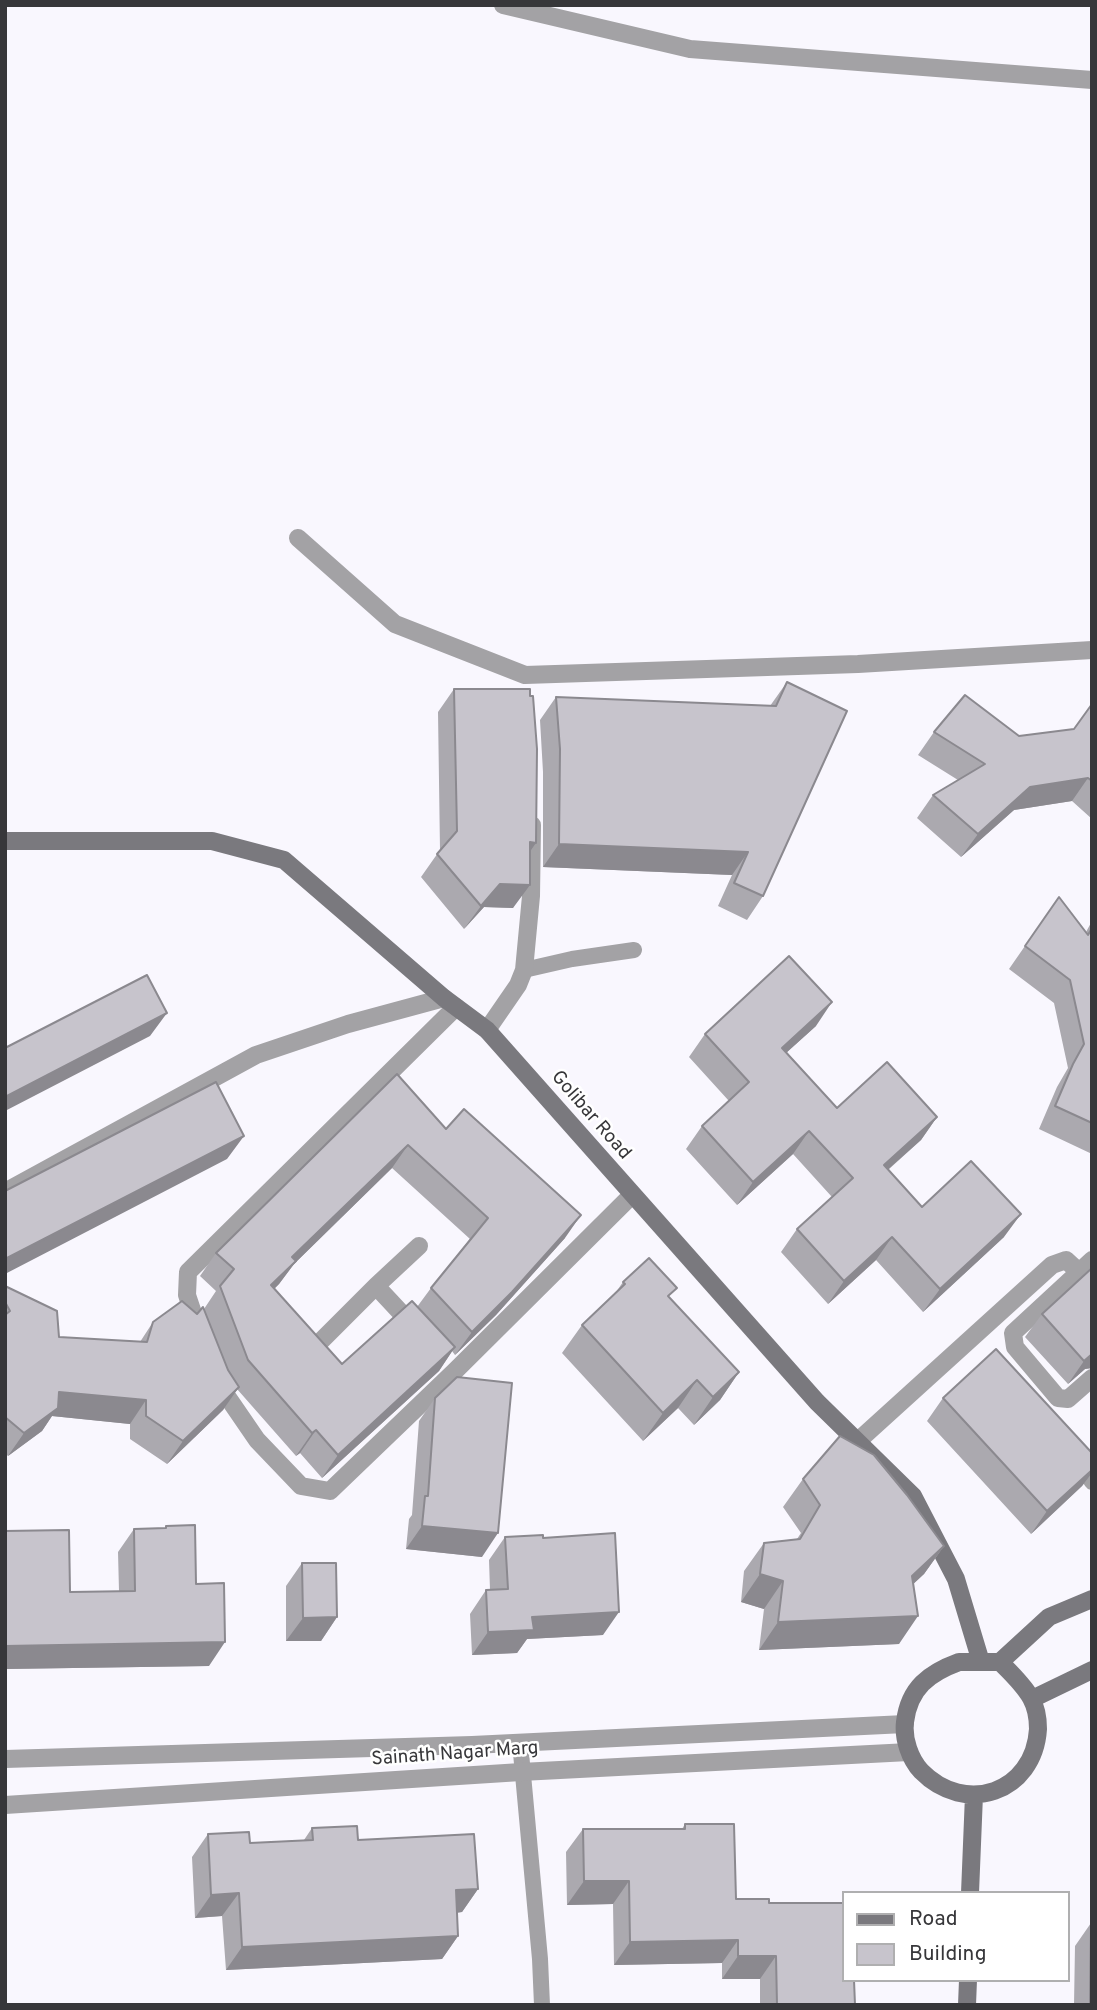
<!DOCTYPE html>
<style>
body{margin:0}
#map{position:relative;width:1097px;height:2010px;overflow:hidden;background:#f9f7fe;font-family:Overpass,sans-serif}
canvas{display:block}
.frame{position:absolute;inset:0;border:7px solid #37373a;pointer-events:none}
.legend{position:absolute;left:842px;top:1891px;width:228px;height:91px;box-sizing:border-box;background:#fff;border:2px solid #afafb0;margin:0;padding:9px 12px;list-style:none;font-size:21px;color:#37373a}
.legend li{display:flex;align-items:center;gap:14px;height:35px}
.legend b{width:35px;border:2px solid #afafb0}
</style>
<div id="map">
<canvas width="1097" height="2010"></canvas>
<div class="frame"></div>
<ul class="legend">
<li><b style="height:9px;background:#7a797e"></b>Road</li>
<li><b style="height:19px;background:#c7c4cc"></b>Building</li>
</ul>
</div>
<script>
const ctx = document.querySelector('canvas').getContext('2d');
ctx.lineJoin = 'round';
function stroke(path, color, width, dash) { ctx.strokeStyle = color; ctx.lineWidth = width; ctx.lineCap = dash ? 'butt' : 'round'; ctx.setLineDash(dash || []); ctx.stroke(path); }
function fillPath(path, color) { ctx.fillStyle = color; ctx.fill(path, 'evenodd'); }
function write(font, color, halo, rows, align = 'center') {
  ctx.font = font + ' Overpass,sans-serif'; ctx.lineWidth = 5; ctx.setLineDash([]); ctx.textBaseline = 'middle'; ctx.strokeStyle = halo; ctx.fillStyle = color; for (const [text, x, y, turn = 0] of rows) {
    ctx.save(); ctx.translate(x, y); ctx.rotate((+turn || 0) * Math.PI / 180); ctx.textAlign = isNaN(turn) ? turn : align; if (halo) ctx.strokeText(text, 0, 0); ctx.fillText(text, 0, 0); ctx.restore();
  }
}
stroke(new Path2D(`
 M 524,970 L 572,959 L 634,950
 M 1077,1459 L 1092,1482
 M 520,1742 L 540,1959 L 542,2005`), '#a3a2a5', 16);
stroke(new Path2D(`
 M 503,5 L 690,49 L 1092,80
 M 298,538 L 395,624 L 525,675 L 858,664 L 1092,650
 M 487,1030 L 518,985 L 524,970 L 531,896 L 532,825
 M 5,1192 L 256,1055 L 348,1024 L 444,998
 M 1092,1260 L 1013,1333 L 1015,1347 L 1058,1398 L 1068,1399 L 1092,1378
 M 417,1330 L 376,1286 L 419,1246
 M 199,1331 L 187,1295 L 188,1272 L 456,1007
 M 313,1349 L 376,1286
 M 218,1380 L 222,1389 L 257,1440 L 301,1486 L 330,1491 L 455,1371 L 632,1195
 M 858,1441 L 1052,1265 L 1066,1260 L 1078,1271
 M 5,1759 L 472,1745 L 905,1724
 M 5,1805 L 521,1772 L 909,1752`), '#a3a2a5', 18);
stroke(new Path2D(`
 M 5,841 L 212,841 L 284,860 L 444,998 L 487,1030 L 817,1402 L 913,1496 L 956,1579 L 981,1662
 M 959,1662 L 1000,1662 C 1011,1673 1023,1684 1031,1698 C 1036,1707 1038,1719 1038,1729 C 1034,1793 965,1816 921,1771 C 910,1759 903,1739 905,1722 C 909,1688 929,1673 959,1662 Z
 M 1000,1662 L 1049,1617 L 1092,1599
 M 1032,1699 L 1092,1670
 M 970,1893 L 974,1795
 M 967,2005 L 968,1980`), '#7a797e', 18);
fillPath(new Path2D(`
 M 787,682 L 763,896 L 747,920 L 718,906 L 732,875 L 543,867 L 543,772 L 540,720 L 556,697 L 770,706 Z
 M 454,689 L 536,843 L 530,852 L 513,908 L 484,907 L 464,929 L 421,877 L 440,850 L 438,712 Z
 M 1092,704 L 1092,819 L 1072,801 L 1014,810 L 961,857 L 917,818 L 933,795 L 958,780 L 918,755 L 934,732 L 1019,736 L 1074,729 Z
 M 1059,897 L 1086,932 L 1092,921 L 1092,1154 L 1039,1129 L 1057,1087 L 1068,1068 L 1054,1003 L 1009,969 Z
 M 816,1026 L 786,1053 L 837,1108 L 937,1117 L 921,1140 L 888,1170 L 922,1207 L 1004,1237 L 923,1312 L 876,1260 L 828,1304 L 781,1252 L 797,1229 L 832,1197 L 793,1154 L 737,1205 L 686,1149 L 702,1126 L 729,1101 L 689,1057 L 705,1034 Z
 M 397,1074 L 446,1129 L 565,1238 L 496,1315 L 455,1355 L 452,1351 L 439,1371 L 322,1478 L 300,1453 L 296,1456 L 237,1389 L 223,1410 L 167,1464 L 130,1439 L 130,1424 L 52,1416 L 42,1431 L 8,1456 L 5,1453 L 5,1286 L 59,1337 L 140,1342 L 153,1322 L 197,1314 L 204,1309 L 216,1291 L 200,1276 L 216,1253 ZM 392,1168 L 470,1239 L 431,1288 L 417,1307 L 342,1364 L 274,1289 L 279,1284 L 294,1264 Z
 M 1092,1268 L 1092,1368 L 1085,1369 L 1068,1384 L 1025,1337 L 1042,1314 Z
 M 623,1282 L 670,1298 L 739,1372 L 720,1400 L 694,1425 L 678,1408 L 643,1441 L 562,1353 L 582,1325 L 614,1295 Z
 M 435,1398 L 482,1557 L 406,1549 L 409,1519 L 412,1515 L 419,1421 Z
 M 943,1398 L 1092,1453 L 1092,1473 L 1082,1486 L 1031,1534 L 927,1421 Z
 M 803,1479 L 944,1546 L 924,1574 L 913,1584 L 899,1644 L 759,1650 L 764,1609 L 741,1602 L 744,1571 L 764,1543 L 797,1539 L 801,1533 L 783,1507 Z
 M 166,1526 L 196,1584 L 209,1666 L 5,1669 L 5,1531 L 70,1592 L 119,1591 L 118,1552 L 134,1529 L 165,1528 Z
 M 505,1537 L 543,1538 L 603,1635 L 527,1639 L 517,1653 L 472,1655 L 470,1614 L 486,1590 L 490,1590 L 489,1560 Z
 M 302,1563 L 337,1617 L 321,1641 L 286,1641 L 286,1586 Z
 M 685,1824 L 736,1899 L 769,1903 L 855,2005 L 760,2005 L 760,1979 L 722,1979 L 722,1963 L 614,1965 L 613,1904 L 567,1905 L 566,1852 L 583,1829 L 682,1829 Z
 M 312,1828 L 358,1840 L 478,1889 L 462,1912 L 457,1913 L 458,1936 L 442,1959 L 226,1970 L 222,1916 L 195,1918 L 192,1857 L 208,1834 L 250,1843 L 304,1840 Z
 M 1091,1923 L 1092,2005 L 1074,2005 L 1075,1946 Z`), '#aba9af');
fillPath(new Path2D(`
 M 1088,778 L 1072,801 L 1014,810 L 961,857 L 978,834 L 1030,787 Z
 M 530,842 L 536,843 L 520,866 Z
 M 559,844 L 748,852 L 732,875 L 543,867 Z
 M 500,884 L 530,885 L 513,908 L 484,907 L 464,929 L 481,906 Z
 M 832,1002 L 816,1026 L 766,1071 L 782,1048 Z
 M 167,1013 L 150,1036 L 5,1111 L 5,1097 Z
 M 937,1117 L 921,1140 L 867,1188 L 884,1165 Z
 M 809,1131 L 793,1154 L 737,1205 L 753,1182 Z
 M 244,1136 L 227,1159 L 5,1274 L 5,1259 Z
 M 408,1145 L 392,1168 L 294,1264 L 279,1284 L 255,1308 L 292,1257 Z
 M 1021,1214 L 1004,1237 L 923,1312 L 940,1289 Z
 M 581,1215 L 565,1238 L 496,1315 L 455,1355 L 472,1332 Z
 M 892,1237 L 876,1260 L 828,1304 L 844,1281 Z
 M 455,1347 L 439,1371 L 322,1478 L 338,1455 Z
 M 1092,1354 L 1092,1368 L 1085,1369 L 1068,1384 L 1084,1361 Z
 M 739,1372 L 720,1400 L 694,1425 L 713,1397 Z
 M 697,1380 L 678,1408 L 643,1441 L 663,1413 Z
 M 239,1387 L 223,1410 L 167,1464 L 183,1441 Z
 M 59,1392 L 146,1400 L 130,1424 L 52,1416 L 42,1431 L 8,1456 L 24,1433 Z
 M 316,1430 L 300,1453 L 296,1456 L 312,1433 Z
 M 1092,1470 L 1092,1473 L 1082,1486 L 1031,1534 L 1047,1511 Z
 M 422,1526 L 498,1533 L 482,1557 L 406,1549 Z
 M 944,1546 L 924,1574 L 892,1604 L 912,1576 Z
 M 760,1574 L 783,1581 L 764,1609 L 741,1602 Z
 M 619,1612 L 603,1635 L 527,1639 L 517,1653 L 472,1655 L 488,1632 L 532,1617 Z
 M 918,1616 L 899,1644 L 759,1650 L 778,1622 Z
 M 337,1617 L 321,1641 L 286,1641 L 303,1618 Z
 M 225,1642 L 209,1666 L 5,1669 L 5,1646 Z
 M 584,1881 L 629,1881 L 613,1904 L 567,1905 Z
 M 478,1889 L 462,1912 L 440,1914 L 456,1890 Z
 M 239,1893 L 222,1916 L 195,1918 L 211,1895 Z
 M 458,1936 L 442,1959 L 226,1970 L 242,1947 Z
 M 738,1940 L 722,1963 L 614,1965 L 630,1942 Z
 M 738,1956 L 776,1956 L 760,1979 L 722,1979 Z`), '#8b898f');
const building = new Path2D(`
 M 787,682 L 847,711 L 763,896 L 734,883 L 748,852 L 559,844 L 560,749 L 556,697 L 776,706 Z
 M 454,689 L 530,689 L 530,696 L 533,696 L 537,749 L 536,843 L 530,842 L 530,885 L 500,884 L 481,906 L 437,854 L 457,831 Z
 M 965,695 L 1019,736 L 1074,729 L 1092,704 L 1092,781 L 1088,778 L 1030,787 L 978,834 L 933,795 L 985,764 L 934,732 Z
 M 1059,897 L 1088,935 L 1092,928 L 1092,1123 L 1055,1106 L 1073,1064 L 1084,1044 L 1070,980 L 1025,946 Z
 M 789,956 L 832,1002 L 782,1048 L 837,1108 L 887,1062 L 937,1117 L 884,1165 L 922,1207 L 971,1161 L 1021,1214 L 940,1289 L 892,1237 L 844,1281 L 797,1229 L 853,1178 L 809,1131 L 753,1182 L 702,1126 L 749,1082 L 705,1034 Z
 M 147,975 L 167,1013 L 5,1097 L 5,1048 Z
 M 397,1074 L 446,1129 L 464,1109 L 581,1215 L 512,1292 L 472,1332 L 431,1288 L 488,1218 L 408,1145 L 292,1257 L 296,1261 L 271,1285 L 342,1364 L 412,1301 L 455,1347 L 338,1455 L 316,1430 L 312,1433 L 248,1360 L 220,1286 L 234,1269 L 216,1253 Z
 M 216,1082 L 244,1136 L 5,1259 L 5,1191 Z
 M 649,1258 L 677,1288 L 668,1296 L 739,1372 L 713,1397 L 697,1380 L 663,1413 L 582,1325 L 625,1284 L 623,1282 Z
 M 1092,1268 L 1092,1354 L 1084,1361 L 1042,1314 Z
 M 5,1286 L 57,1311 L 59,1337 L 147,1342 L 153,1322 L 182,1301 L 197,1314 L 203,1307 L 228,1370 L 239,1387 L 183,1441 L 146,1416 L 146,1400 L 59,1392 L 58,1408 L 24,1433 L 5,1417 L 5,1315 L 10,1311 L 5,1302 Z
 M 996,1349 L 1092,1453 L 1092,1470 L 1047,1511 L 943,1398 Z
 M 457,1377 L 512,1383 L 498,1533 L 422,1526 L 425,1496 L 428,1496 L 435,1398 Z
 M 840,1436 L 874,1455 L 907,1495 L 944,1546 L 912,1576 L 918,1616 L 778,1622 L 783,1581 L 760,1574 L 764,1543 L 800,1539 L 820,1505 L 803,1479 Z
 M 195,1525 L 196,1584 L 224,1583 L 225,1642 L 5,1646 L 5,1531 L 69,1530 L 70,1592 L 135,1591 L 134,1529 L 166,1528 L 166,1526 Z
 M 615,1533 L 619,1612 L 532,1617 L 534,1630 L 488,1632 L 486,1590 L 508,1589 L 505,1537 L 543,1535 L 543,1538 Z
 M 302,1563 L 336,1563 L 337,1617 L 303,1618 Z
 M 685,1824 L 734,1824 L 736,1899 L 769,1899 L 769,1903 L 843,1903 L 843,1980 L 854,1980 L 855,2005 L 777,2005 L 776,1956 L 738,1956 L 738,1940 L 630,1942 L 629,1881 L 584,1881 L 583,1829 L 685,1829 Z
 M 357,1826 L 358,1840 L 474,1834 L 478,1889 L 456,1890 L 458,1936 L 242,1947 L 239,1893 L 211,1895 L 208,1834 L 249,1832 L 250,1843 L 313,1840 L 312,1828 Z
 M 1091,1923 L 1092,2005 L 1090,2005 Z`);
fillPath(building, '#c7c4cc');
stroke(building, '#8b898f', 2);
write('19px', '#37373a', '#fff', [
 ["Golibar Road",590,1116,49],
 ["Sainath Nagar Marg",455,1755,-4]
]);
</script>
